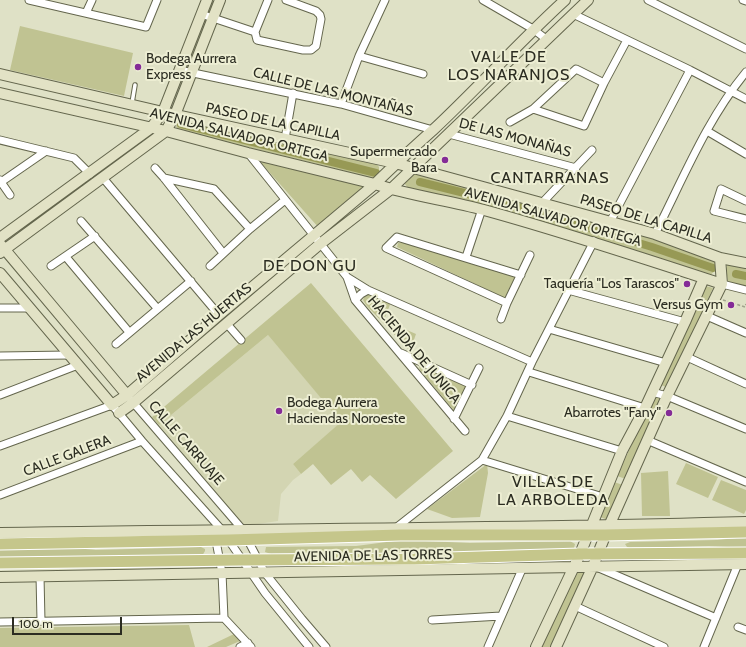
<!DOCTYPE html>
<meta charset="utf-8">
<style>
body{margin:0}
#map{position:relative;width:746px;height:647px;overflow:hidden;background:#dfe1c6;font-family:Cabin,sans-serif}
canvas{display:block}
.scale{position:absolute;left:12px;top:617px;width:110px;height:18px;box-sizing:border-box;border:2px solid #2b2c21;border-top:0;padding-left:5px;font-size:12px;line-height:14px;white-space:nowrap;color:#2b2c21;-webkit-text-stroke:3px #edeed3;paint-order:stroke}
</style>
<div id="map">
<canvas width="746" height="647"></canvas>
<div class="scale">100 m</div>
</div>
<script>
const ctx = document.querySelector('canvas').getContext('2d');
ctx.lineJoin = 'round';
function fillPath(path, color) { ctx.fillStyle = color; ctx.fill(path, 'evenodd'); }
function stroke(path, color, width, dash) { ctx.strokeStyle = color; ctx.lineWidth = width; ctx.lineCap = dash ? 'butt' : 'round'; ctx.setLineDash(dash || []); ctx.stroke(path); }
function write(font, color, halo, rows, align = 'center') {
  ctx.font = font + ' Cabin,sans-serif'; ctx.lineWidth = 4; ctx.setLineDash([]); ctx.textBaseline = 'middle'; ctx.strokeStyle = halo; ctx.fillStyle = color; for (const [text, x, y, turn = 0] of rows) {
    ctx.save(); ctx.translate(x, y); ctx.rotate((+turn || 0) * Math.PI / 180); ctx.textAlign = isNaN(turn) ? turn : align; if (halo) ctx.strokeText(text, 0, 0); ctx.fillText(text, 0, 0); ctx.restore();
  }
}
fillPath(new Path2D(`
 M 268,335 L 342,422 L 293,464 L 301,474 L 293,480 L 281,494 L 278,521 L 245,526 L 159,425 Z`), '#d3d5b2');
fillPath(new Path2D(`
 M 20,26 L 133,53 L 124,96 L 10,70 Z
 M 178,120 L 375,162 L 379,167 L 379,175 L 373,178 L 178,130 L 176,126 Z
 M 255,156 L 369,186 L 319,228 Z
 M 414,174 L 604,223 L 713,257 L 718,265 L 715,271 L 708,277 L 408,188 L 404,183 L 406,177 Z
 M 403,242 L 517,276 L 507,299 L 397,247 L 398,243 Z
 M 728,263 L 746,264 L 746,286 L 728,282 L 726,269 Z
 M 311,283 L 453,451 L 396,499 L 370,475 L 362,482 L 351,469 L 331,485 L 313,464 L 301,474 L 293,464 L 341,422 L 268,335 L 159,425 L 152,417 Z
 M 706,286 L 713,288 L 668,388 L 661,385 Z
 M 370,293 L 391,302 L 384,320 L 416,334 L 410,351 L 366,305 L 363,300 L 365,295 Z
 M 421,364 L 469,386 L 457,414 L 420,370 L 419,367 Z
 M 655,395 L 663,398 L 626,479 L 617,476 Z
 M 686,463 L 718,477 L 708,498 L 676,484 Z
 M 487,464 L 488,473 L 480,517 L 452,518 L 427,509 Z
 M 668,471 L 670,516 L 642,516 L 641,473 Z
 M 721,480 L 746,490 L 746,510 L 744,514 L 712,500 Z
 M 614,482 L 623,485 L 608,520 L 600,517 Z
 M 746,537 L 746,548 L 709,546 L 630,548 L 627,547 L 625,544 L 630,542 L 717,540 Z
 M 402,540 L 470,543 L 570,541 L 575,544 L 574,548 L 571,549 L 497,550 L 410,555 L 357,553 L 271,554 L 265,552 L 266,547 L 356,546 Z
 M 63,547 L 96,550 L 201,547 L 205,549 L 205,551 L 202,556 L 0,562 L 0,548 Z
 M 576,571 L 584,573 L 550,647 L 541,647 Z
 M 189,625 L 195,647 L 0,647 L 0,628 Z
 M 234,634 L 240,641 L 226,647 L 207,647 Z`), '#c0c392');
stroke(new Path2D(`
 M 181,124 L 376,173
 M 420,182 L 509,204 L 652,247 L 713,268
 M 736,274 L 746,276`), '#979955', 8);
const lane = new Path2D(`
 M 132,103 L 135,85`);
const street = new Path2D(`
 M 29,0 L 146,27 L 157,0
 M 268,0 L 255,32 L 257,40 L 303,50 L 311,50 L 316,46 L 321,19 L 320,15 L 316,11 L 286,0
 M 483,0 L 533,29 L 546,39
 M 648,0 L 746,49
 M 743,0 L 746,1
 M 86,13 L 92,0
 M 201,14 L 255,32
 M 573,14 L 690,70 L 746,99
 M 359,56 L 423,74
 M 179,70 L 341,104 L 433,130
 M 341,104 L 359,56 L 385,0
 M 533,109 L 584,126 L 604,83 L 627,40
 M 510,122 L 533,109 L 576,69 L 604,83
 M 707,131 L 746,154
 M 449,134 L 576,168
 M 285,139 L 293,93
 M 0,140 L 74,158 L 90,174
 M 248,153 L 347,277 L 355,300 L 465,431
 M 155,168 L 164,178 L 223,253
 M 103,178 L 219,315
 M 164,178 L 214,189 L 250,229
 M 0,180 L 1,182 L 46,151
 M 1,182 L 10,195
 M 746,201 L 721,189 L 714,211 L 746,219
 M 542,203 L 592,150
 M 81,221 L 157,308
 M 610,222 L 690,70
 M 655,234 C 683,179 707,119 746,72
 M 66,257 L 129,332
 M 466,257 L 482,209
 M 51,266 L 95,236
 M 210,266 L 250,229 L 285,200
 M 347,277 L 368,290 L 532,362
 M 722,284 L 746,290
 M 568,290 L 685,322
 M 355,300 L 361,294 L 368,290
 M 507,303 L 386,248 L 397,237 L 521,275
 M 0,308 L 28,308
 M 707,316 L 746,333
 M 501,319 L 507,303 L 530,255
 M 227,324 L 241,340
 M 549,329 L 666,363
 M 116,344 L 191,281
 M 401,353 L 472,385
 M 0,356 L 69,355
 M 687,357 L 746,384
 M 529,372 L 645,408
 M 652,392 L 667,396 L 746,429
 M 0,395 L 78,365
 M 131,400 L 242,529 L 265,573 L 302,619 L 326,647
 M 507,416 L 622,451
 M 454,419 L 479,368
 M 647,440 L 746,482
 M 0,446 L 112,405 L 142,441 L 221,529 L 265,593 L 309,647
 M 482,460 L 603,497
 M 0,495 L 142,441
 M 397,527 L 482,460 L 507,416 L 532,362 L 594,241
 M 218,537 L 216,541 L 222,573 L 224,618 L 251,647
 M 599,568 L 716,618
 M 40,576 L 41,621
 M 575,606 L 664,647
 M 432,620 L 501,616
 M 0,622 L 224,618
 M 738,627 L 746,630
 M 240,647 L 248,643
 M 488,647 L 523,567
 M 704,647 L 738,564`);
const secondary = new Path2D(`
 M 0,74 L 163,112 L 395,163 L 655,234 L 720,258 L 746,263
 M 0,93 L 166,131 L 248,153 L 375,184 C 411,196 448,200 484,210 C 564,232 643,258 722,284
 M 0,238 L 151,128 L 163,112 L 207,0
 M 1,245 L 127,395
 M 0,253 L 166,131 L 175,115 L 220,0
 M 0,273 L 112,405 L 127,395 L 219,315 L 375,184 C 394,165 413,148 433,130 C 478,88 519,42 565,0
 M 119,413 L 133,403 L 320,244 L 391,189 L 588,0
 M 0,533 C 249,529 497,529 746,522
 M 0,577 L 746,564
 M 536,647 L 580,554 L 622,451 L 645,408 L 685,322 L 704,278
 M 556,647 L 593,566 L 609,526 L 667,396 L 722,284 L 720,258`);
const primary = new Path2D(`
 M 0,544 L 229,540 L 400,535 L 605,535 L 746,532
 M 0,563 L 242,560 L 414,559 L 580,554 L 746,553`);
stroke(lane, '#64664d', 5.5);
stroke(street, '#64664d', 9);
stroke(secondary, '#64664d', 12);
stroke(primary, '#fff', 13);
stroke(new Path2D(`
 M 723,300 L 745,307 L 746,304`), '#a1a38d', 1.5, [3, 2]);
stroke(lane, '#fff', 3.5);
stroke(street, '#fff', 7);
stroke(secondary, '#e2e2c5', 10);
stroke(primary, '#c5c68b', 11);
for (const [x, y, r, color] of [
 [138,67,4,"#842b97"],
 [445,160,4,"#842b97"],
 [687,284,4,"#842b97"],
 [731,305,4,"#842b97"],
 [279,411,4,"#842b97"],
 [669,413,4,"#842b97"]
]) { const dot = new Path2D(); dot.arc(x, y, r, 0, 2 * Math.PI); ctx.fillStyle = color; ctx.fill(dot); stroke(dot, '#edeed3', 1.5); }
write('14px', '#2b2c21', '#edeed3', [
 ["Bodega Aurrera",146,59,"left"],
 ["Express",146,75,"left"],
 ["Supermercado",437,152],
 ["Bara",437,168],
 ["Taquería \"Los Tarascos\"",679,284],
 ["Versus Gym",723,305],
 ["Bodega Aurrera",287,403,"left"],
 ["Haciendas Noroeste",287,419,"left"],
 ["Abarrotes \"Fany\"",661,413]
], 'right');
write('14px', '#2b2c21', '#edeed3', [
 ["CALLE DE LAS MONTAÑAS",333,92,14],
 ["PASEO DE LA CAPILLA",273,122,12],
 ["AVENIDA SALVADOR ORTEGA",239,135,14],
 ["DE LAS MONAÑAS",515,138,15],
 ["AVENIDA SALVADOR ORTEGA",553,217,16],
 ["PASEO DE LA CAPILLA",646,219,17],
 ["AVENIDA LAS HUERTAS",194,333,-40],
 ["HACIENDA DE JUNICA",414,350,50],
 ["CALLE CARRUAJE",186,443,49],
 ["CALLE GALERA",67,456,-21],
 ["AVENIDA DE LAS TORRES",373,556,-1]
]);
ctx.letterSpacing = '1px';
write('16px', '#2b2c21', '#edeed3', [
 ["VALLE DE",509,57],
 ["LOS NARANJOS",509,75],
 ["CANTARRANAS",550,178],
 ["DE DON GU",310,266],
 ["VILLAS DE",553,482],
 ["LA ARBOLEDA",553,500]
]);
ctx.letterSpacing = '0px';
</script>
